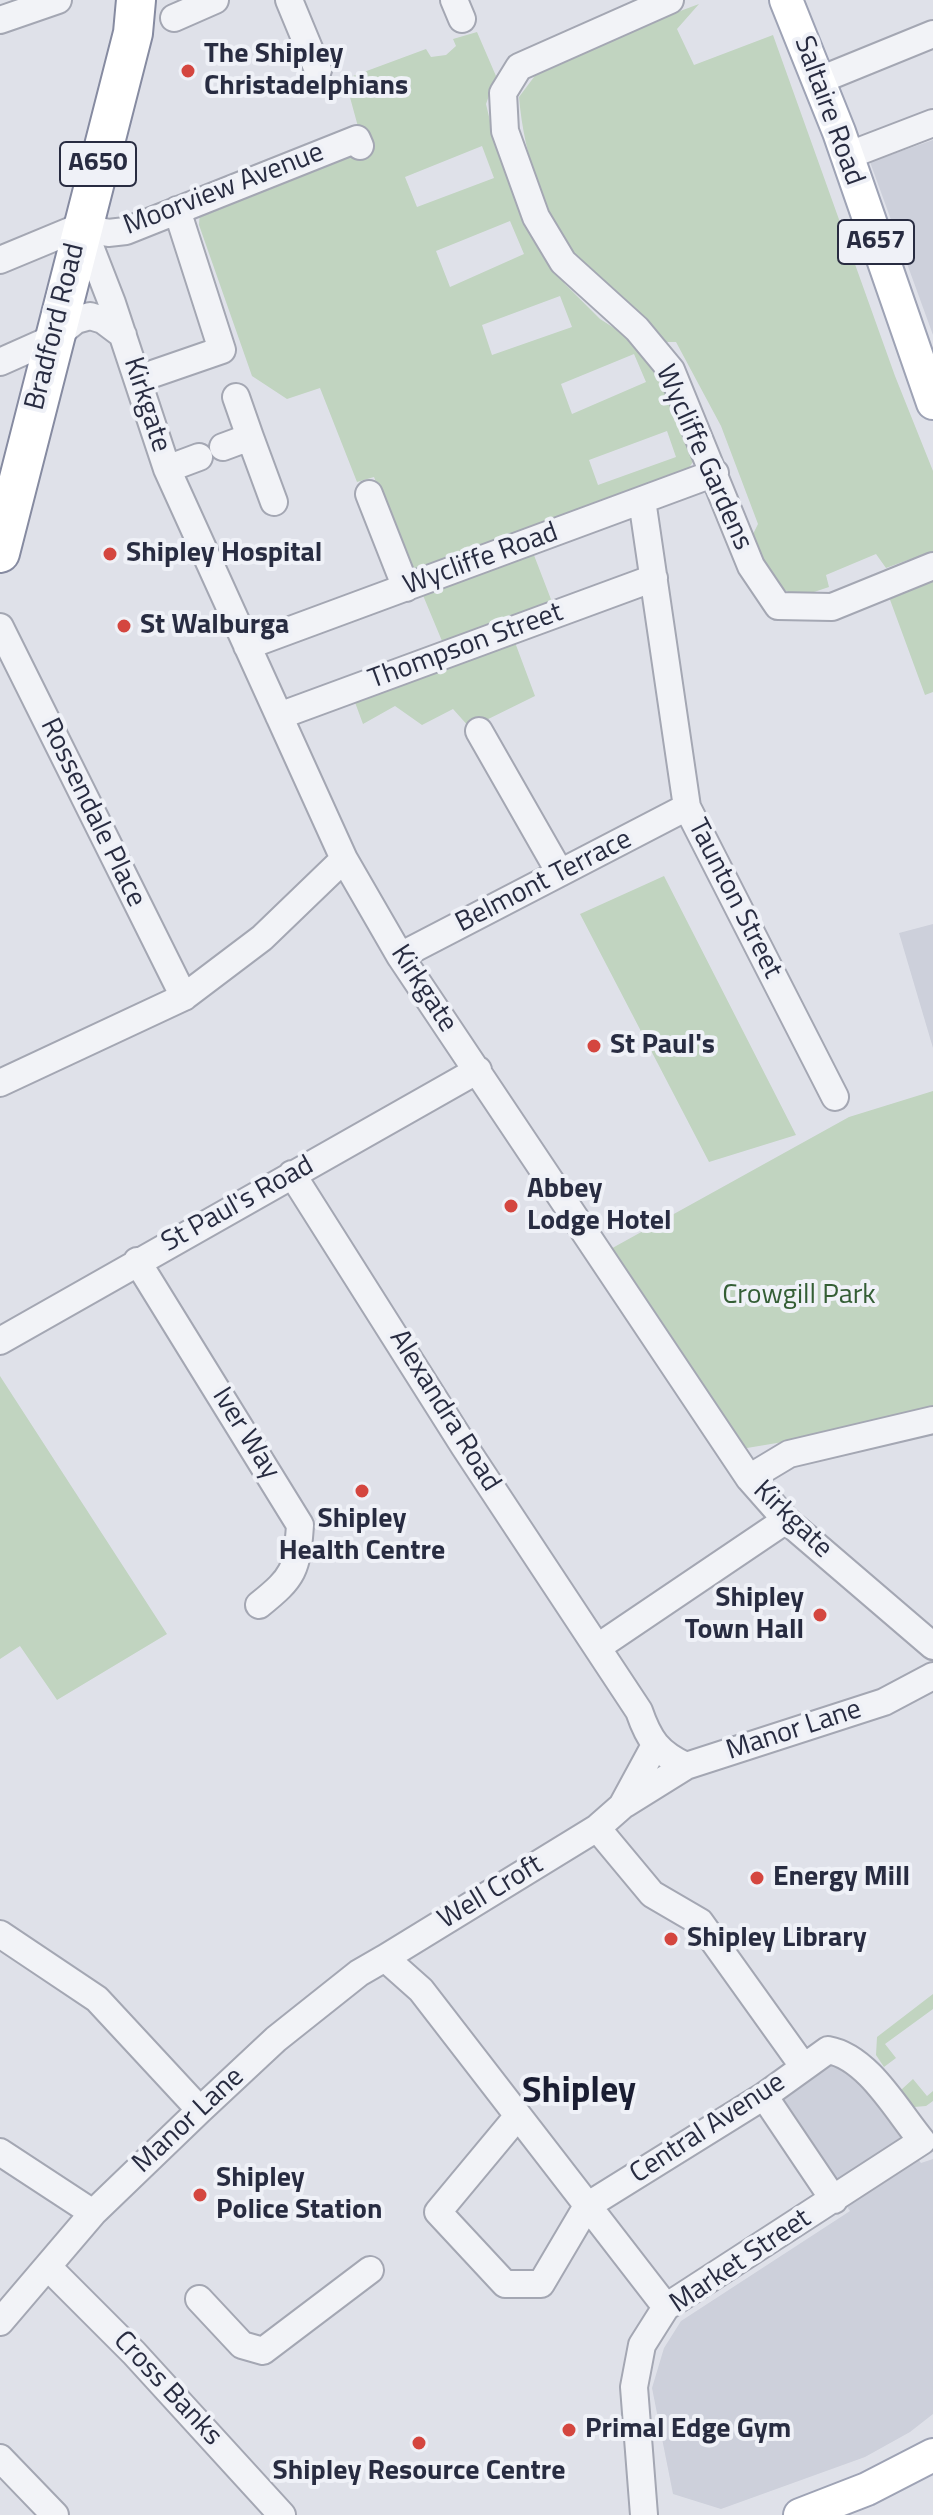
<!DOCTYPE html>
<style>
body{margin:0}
canvas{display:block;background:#dfe1e9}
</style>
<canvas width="933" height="2515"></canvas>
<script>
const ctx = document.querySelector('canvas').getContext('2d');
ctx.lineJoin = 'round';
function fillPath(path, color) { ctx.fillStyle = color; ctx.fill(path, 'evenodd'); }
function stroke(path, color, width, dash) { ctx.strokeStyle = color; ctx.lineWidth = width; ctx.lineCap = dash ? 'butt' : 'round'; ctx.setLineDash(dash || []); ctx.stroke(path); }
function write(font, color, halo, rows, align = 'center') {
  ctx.font = font + ' "Titillium Web",sans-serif'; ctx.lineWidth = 8; ctx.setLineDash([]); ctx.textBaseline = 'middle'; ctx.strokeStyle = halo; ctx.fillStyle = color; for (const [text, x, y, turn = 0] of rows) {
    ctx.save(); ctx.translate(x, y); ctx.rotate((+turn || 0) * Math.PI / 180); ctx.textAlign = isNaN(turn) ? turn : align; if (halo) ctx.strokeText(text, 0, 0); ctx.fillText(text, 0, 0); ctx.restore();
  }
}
fillPath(new Path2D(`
 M 933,140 L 933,335 L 870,162 Z
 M 933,924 L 933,1048 L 899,933 Z
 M 826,2060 L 845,2063 L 921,2163 L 933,2159 L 933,2414 L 910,2432 L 865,2457 L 721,2509 L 673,2494 L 652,2388 L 664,2348 L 681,2321 L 850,2211 L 776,2101 Z`), '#cdd0db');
fillPath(new Path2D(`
 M 699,4 L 677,29 L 694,65 L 773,35 L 895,376 L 933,471 L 933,551 L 886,568 L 876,554 L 826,575 L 829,587 L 799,597 L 768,582 L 751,538 L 758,524 L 721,426 L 676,342 L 665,342 C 641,316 612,297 588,271 C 546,227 524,157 519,97 L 546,61 Z
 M 477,32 L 496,76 L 486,104 L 495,142 L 527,222 L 565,284 L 600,319 L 636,342 L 659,367 L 694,460 L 687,471 L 411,574 L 374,477 L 357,482 L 320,388 L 287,399 L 252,376 L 199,225 L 200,209 L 363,145 L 345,79 L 426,49 L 431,57 L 446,55 L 456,46 L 453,39 ZM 482,146 L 494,178 L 417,207 L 405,177 ZM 510,221 L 524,254 L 450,287 L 436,251 ZM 560,296 L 572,327 L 492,355 L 482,325 ZM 634,354 L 646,382 L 572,414 L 561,384 ZM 667,431 L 676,457 L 598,485 L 589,460 Z
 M 532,550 L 552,602 L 442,641 L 422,593 Z
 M 933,579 L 933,692 L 925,695 L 889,597 Z
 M 513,637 L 535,696 L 470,728 L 453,709 L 422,725 L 395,706 L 363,724 L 353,697 Z
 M 664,876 L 796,1135 L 709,1162 L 580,914 Z
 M 933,1091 L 933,1417 L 741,1449 L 607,1251 L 849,1117 Z
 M 0,1376 L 167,1634 L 57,1700 L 20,1646 L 0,1659 Z
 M 933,1994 L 933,2009 L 885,2044 L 896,2058 L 884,2067 L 876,2055 L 877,2037 Z
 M 913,2079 L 927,2096 L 933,2091 L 933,2101 L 926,2106 L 914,2107 L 901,2090 Z`), '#c1d4c0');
const minor = new Path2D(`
 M 289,0 L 318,70
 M 454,0 L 462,19
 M 670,0 L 519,67 L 503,93 L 505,131 L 536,217 L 563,262 L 637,329 L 671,370 L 751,566 L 778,606 L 832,607 L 933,566
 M 174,18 L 215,0
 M 0,20 L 58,0
 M 820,80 L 933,34
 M 847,156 L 933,123
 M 82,226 L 112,303 L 167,469 L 344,859 L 400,956 L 749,1478 L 786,1520 L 933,1646
 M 82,226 L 108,233 L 126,231 L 357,139 L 360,146
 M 0,260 L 82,226
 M 0,362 L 54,338 L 76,320 L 90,316 L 103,320 L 123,335
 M 138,379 L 222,350 L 177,210
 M 250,437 L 274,502
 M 223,447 L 250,437 L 236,397
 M 167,469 L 199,457
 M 369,494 L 406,588
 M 642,500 L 687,807 L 835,1097
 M 0,627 L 184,997
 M 247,646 L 715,473
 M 279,716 L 654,578
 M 479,731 L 560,873
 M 400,956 L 687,807
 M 0,1083 L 184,997 L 262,938 L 344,859
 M 292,1174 L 464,1446 L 639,1711 C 649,1740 658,1753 686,1766 L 884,1702 L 933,1676
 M 137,1261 L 300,1525 C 297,1570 294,1577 259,1605
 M 0,1341 L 478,1070
 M 749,1478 L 789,1454 L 933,1420
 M 598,1647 L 786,1520
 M 625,1804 L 686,1766
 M 597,1828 L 652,1894 L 700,1922 L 803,2066
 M 0,1934 L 97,1999 L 200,2110
 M 385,1958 L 597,1828 L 622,1806 L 654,1747
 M 764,2096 L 834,2200
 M 517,2117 L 438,2212 L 505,2284 L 541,2284 L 587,2206 L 764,2096 L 828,2050 C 868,2057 897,2111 922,2141 L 666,2307 L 642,2345 L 634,2387 L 644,2515
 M 0,2152 L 93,2213
 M 48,2267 L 134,2353 L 282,2515
 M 199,2299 L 242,2345 L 263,2351 L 370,2270
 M 0,2322 L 93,2213 L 200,2110 L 276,2039 L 359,1973 L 385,1958 L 421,1990 L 666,2307
 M 0,2458 L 55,2515`);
const major = new Path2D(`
 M 786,0 L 839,132 L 933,403
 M 800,2515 L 867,2489 L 933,2455`);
const highway = new Path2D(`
 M 0,553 L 133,33 L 136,0`);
stroke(minor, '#a4a7b3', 30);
stroke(major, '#9ea3b5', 36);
stroke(highway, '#868ba1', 42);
stroke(minor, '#f2f3f7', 26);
stroke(major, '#fff', 32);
stroke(highway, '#fff', 38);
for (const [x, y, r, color] of [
 [188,71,8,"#d4463f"],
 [110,554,8,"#d4463f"],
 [124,626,8,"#d4463f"],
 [594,1046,8,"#d4463f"],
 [511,1206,8,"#d4463f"],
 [362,1491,8,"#d4463f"],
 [820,1615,8,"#d4463f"],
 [757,1878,8,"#d4463f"],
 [671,1939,8,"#d4463f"],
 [200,2195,8,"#d4463f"],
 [569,2430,8,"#d4463f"],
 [419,2443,8,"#d4463f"]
]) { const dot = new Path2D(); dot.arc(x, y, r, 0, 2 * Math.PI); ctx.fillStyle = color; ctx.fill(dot); stroke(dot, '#eff1f7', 3); }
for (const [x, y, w] of [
 [98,164,76],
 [876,242,76]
]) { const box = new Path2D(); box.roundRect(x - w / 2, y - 22, w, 44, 6); ctx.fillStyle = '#eff1f7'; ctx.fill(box); stroke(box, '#282c41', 2); }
write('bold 26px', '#282c41', null, [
 ["A650",98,164],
 ["A657",876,242]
]);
write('bold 28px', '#282c41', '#eff1f7', [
 ["The Shipley",204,55],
 ["Christadelphians",204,87],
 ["Shipley Hospital",126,554],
 ["St Walburga",140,626],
 ["St Paul's",610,1046],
 ["Abbey",527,1190],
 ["Lodge Hotel",527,1222],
 ["Shipley",362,1520,"center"],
 ["Health Centre",362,1552,"center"],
 ["Shipley",804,1599,"right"],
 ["Town Hall",804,1631,"right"],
 ["Energy Mill",773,1878],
 ["Shipley Library",687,1939],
 ["Shipley",216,2179],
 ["Police Station",216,2211],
 ["Primal Edge Gym",585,2430],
 ["Shipley Resource Centre",419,2472,"center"]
], 'left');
write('28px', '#282c41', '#eff1f7', [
 ["Saltaire Road",828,111,70],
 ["Moorview Avenue",224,190,-21],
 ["Bradford Road",56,327,-76],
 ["Kirkgate",146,405,72],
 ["Wycliffe Gardens",703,458,66],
 ["Wycliffe Road",481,560,-20],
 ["Thompson Street",466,647,-20],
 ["Rossendale Place",92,813,64],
 ["Belmont Terrace",544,882,-27],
 ["Taunton Street",734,899,63],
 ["Kirkgate",423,989,57],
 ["St Paul's Road",238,1205,-29],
 ["Alexandra Road",444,1411,58],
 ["Iver Way",245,1434,58],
 ["Kirkgate",792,1520,44],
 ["Manor Lane",794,1731,-18],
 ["Well Croft",491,1893,-31],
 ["Manor Lane",189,2121,-43],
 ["Central Avenue",708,2129,-33],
 ["Market Street",741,2262,-34],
 ["Cross Banks",167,2389,47]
]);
write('28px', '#345e35', '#eff1f7', [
 ["Crowgill Park",799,1296]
]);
write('bold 36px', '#1a1d32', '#eff1f7', [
 ["Shipley",579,2093]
]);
</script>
